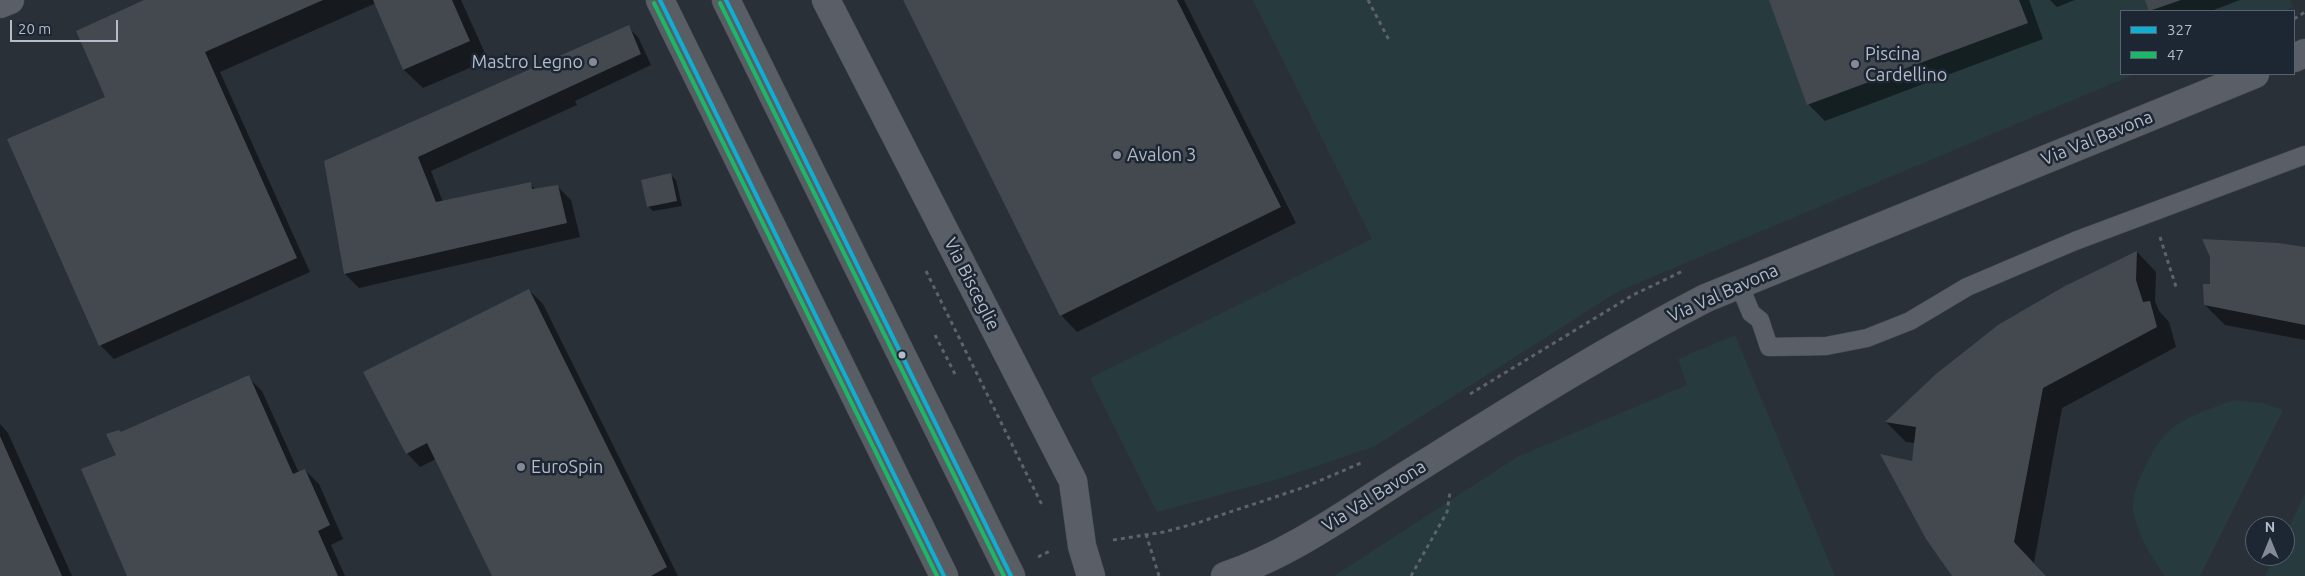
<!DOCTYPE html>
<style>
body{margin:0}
#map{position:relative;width:2305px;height:576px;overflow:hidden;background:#2a3038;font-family:Ubuntu,sans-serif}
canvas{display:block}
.legend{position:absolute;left:2120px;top:10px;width:175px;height:65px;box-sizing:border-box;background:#1d2633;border:1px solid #59626f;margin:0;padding:6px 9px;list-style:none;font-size:15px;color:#b4bcc9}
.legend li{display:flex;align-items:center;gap:10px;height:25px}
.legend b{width:25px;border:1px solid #59626f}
.north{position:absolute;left:2245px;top:516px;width:50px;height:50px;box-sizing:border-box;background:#1d2633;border:1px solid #59626f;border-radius:50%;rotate:0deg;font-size:14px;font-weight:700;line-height:20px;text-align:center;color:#b4bcc9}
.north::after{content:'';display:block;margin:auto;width:18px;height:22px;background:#848b96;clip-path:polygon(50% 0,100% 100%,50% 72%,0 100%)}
.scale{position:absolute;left:10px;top:20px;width:108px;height:22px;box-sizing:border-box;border:2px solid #b4bcc9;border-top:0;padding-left:6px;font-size:15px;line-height:18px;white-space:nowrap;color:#b4bcc9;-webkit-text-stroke:4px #1d2633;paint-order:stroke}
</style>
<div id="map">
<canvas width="2305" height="576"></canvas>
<ul class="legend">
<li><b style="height:6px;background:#0dafd3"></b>327</li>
<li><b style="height:6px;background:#1ab867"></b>47</li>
</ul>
<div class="north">N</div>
<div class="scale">20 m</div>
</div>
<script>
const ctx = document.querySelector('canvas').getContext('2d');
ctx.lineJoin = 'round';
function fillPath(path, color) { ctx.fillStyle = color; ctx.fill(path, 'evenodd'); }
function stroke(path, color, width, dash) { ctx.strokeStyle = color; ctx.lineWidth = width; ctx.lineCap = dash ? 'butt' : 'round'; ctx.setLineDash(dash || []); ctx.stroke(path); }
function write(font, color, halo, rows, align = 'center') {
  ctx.font = font + ' Ubuntu,sans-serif'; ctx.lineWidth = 5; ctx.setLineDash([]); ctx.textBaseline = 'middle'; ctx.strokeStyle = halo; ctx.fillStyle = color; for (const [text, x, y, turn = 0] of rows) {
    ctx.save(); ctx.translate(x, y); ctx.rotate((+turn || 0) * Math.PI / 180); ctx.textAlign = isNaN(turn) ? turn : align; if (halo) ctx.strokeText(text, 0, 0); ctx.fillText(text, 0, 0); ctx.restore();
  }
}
fillPath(new Path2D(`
 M 1253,0 L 2290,0 L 2293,7 L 2284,11 L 2121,11 L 2121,74 L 2135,74 L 1619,291 L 1375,446 L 1282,478 L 1157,512 L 1090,378 L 1372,239 Z
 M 1735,335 L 1835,576 L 1334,576 L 1517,457 L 1687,385 L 1678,359 Z
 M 2234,400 L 2262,403 L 2283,410 L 2200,576 L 2165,576 C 2153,560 2134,529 2133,507 C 2132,487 2155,442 2171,429 C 2188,415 2213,408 2234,400 Z
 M 2305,494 L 2305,576 L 2265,576 L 2275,556 L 2285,556 L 2285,535 Z`), '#273a3e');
fillPath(new Path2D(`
 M 147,0 L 461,0 L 488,60 L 423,88 L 404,70 L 376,3 L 220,72 L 310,272 L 114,359 L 100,345 L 106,97 Z
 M 903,0 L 1184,0 L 1296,223 L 1077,332 L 1061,315 Z
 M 1770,0 L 2029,0 L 2043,39 L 1825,121 L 1808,104 Z
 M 2050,0 L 2075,0 L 2057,7 Z
 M 2146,0 L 2240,0 L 2211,11 L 2150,11 Z
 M 628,27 L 638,37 L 651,65 L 575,101 L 577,105 L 431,171 L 443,202 L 530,184 L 536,190 L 557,186 L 571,200 L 580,237 L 359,288 L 345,274 L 326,162 Z
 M 671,175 L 676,180 L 682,206 L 653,211 L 648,206 Z
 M 2305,249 L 2305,340 L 2225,325 L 2205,305 L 2211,286 Z
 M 2137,252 L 2156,272 L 2155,301 L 2159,311 L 2169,322 L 2176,347 L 2062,408 L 2034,563 L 2046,576 L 1954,576 L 1913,463 L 1915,443 L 1906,442 L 1886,422 L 1937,375 Z
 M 529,290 L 543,304 L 678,576 L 494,576 L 436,459 L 420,467 L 407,453 Z
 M 248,377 L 262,391 L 299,473 L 305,470 L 319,484 L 343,539 L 331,545 L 345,576 L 129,576 L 117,456 L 121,434 Z
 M 0,424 L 8,433 L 72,576 L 0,576 Z`), '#0007');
fillPath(new Path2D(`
 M 144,0 L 323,0 L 205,52 L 297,258 L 99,346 L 7,139 L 105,97 L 76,31 Z
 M 373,0 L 452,0 L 470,41 L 403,70 Z
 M 903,0 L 1177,0 L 1281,207 L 1060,316 Z
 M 1769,0 L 2019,0 L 2028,23 L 1807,105 Z
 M 2145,0 L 2181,0 L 2149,11 Z
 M 629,25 L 641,54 L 418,157 L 436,202 L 531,182 L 532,189 L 558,185 L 567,223 L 344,274 L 324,161 Z
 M 671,173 L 677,201 L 647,207 L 641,180 Z
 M 2202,239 L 2279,243 L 2305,247 L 2305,325 L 2204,305 L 2203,284 L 2210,284 L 2210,257 Z
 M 2137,251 L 2136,280 L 2143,302 L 2150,301 L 2157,327 L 2043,388 L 2014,542 L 2046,576 L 1952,576 L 1926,539 L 1880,454 L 1912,461 L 1916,427 L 1885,422 L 1936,374 L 1998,325 L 2065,286 Z
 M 529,289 L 667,567 L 651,576 L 492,576 L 427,443 L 406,454 L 363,372 Z
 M 249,375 L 293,474 L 305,469 L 330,525 L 318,531 L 338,576 L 127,576 L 81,469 L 116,455 L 106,434 L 119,430 L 121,432 Z
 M 0,436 L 62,576 L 0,576 Z`), '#444950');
const service = new Path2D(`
 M 1739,284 L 1751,313 L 1760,320 L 1769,347 L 1826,346 L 1867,338 L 1910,321 L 1967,287 L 2075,241 L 2305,155`);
const minor = new Path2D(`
 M 826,0 L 1073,481 L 1082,546 L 1091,576
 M 2294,58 L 2305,53
 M 1225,576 C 1293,553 1352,509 1413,471 C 1509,411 1605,350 1706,298 L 2255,74`);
const tertiary = new Path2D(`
 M 0,4 L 10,0`);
const secondary = new Path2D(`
 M 660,0 L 944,576
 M 726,0 L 1011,576`);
stroke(service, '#484c53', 19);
stroke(minor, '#484c53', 29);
stroke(tertiary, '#484c53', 29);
stroke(secondary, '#484c53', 29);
stroke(new Path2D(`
 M 1368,0 L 1390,42
 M 2294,19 L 2305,12
 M 2160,237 L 2177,290
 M 926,271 L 1042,505
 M 935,335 L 955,374
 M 1470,394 L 1633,295 L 1683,271
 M 1146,534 L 1159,576
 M 1113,540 L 1164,532 L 1197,523 L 1305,487 L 1361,463
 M 1038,557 L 1050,551
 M 1411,576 L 1447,512 L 1450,492`), '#5d636a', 3, [4, 4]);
stroke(service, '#5a5e66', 18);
stroke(minor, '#5a5e66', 28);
stroke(tertiary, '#5a5e66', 28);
stroke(secondary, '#595d64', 28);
stroke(new Path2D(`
 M 660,0 L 944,576
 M 726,0 L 1011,576`), '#0dafd3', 4);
stroke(new Path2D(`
 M 654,3 L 937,576
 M 720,3 L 1004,576`), '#1ab867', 4);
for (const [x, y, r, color] of [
 [593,62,5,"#848b96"],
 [1855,64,5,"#848b96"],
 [1117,155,5,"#848b96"],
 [902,355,4.5,"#b4bcc9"],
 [521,467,5,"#848b96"]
]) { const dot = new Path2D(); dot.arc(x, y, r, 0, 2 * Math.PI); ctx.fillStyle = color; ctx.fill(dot); stroke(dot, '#1d2633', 2); }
write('18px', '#b4bcc9', '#1d2633', [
 ["Piscina",1865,54],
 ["Cardellino",1865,75],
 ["Mastro Legno",583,62,"right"],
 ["Avalon 3",1127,155],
 ["EuroSpin",531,467]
], 'left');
write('18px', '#b4bcc9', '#1d2633', [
 ["Via Val Bavona",2097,138,-22],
 ["Via Bisceglie",972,284,63],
 ["Via Val Bavona",1723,293,-24],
 ["Via Val Bavona",1374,496,-32]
]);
</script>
